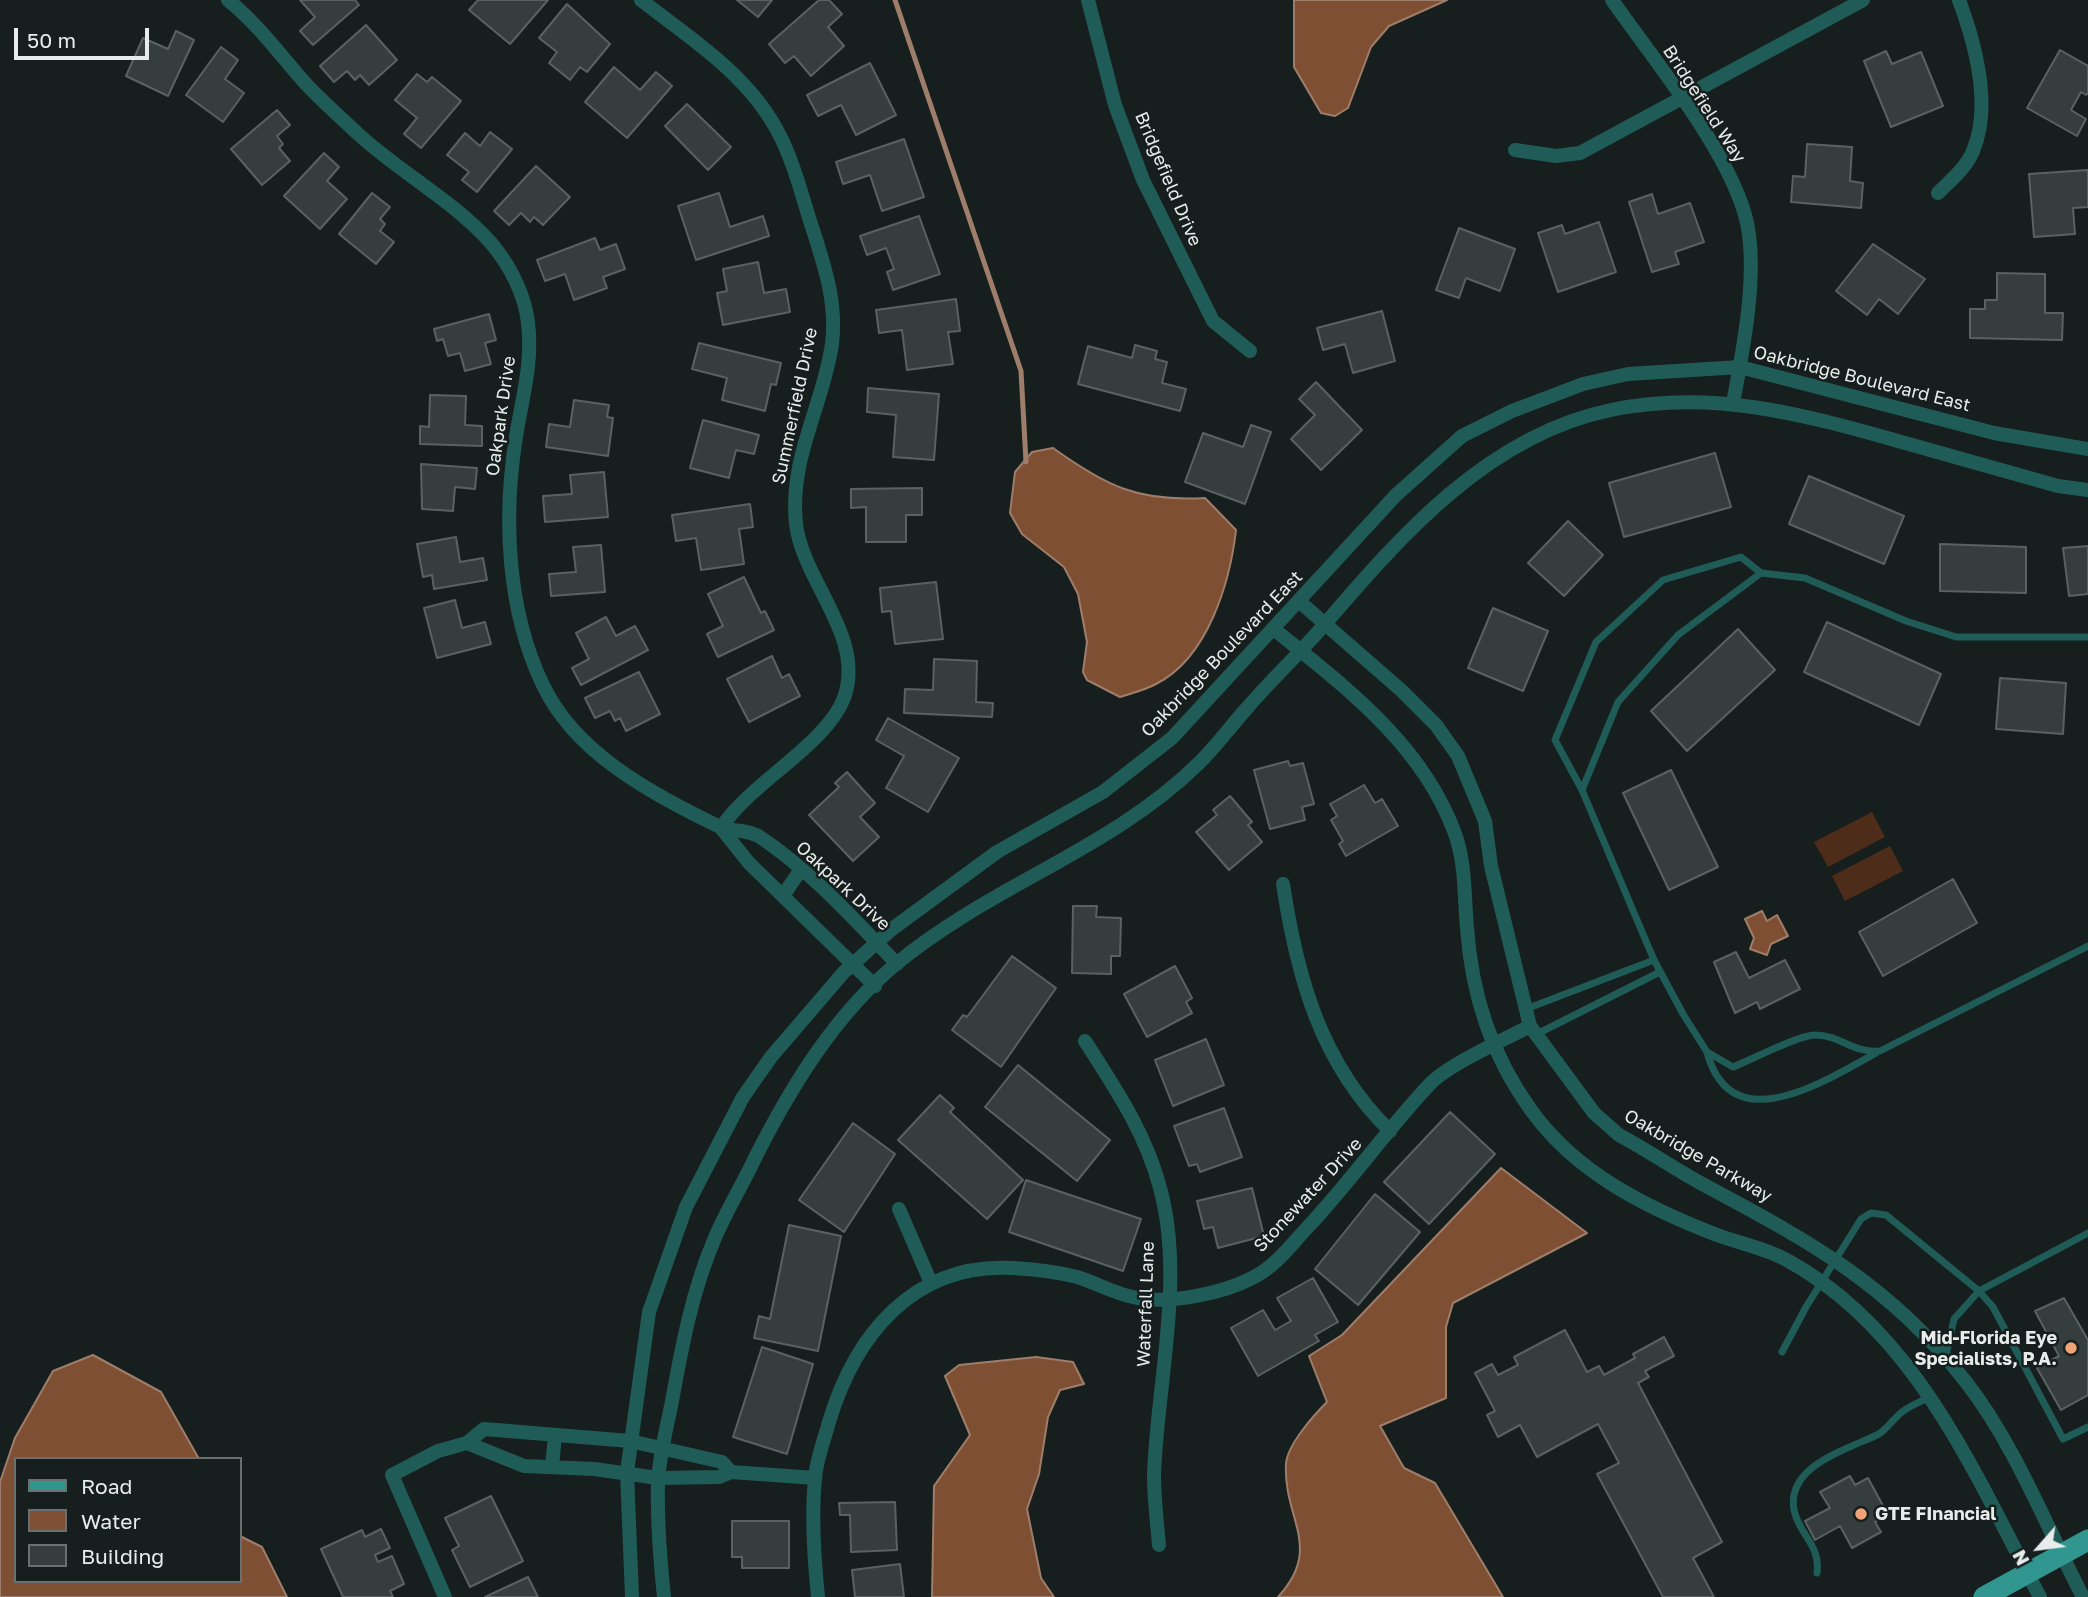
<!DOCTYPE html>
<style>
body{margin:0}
#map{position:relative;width:2088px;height:1597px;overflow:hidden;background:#171e1e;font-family:"Golos Text",sans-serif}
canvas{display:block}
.legend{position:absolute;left:14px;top:1457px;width:228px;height:126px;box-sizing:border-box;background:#171e1e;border:2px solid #6a7070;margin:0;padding:9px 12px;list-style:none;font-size:21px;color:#e7eceb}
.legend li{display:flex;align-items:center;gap:14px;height:35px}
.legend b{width:35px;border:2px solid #6a7070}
.north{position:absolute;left:2004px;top:1513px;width:70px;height:70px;-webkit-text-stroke:5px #171e1e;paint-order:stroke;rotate:242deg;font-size:19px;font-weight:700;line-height:28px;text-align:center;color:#e7eceb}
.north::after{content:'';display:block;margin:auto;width:24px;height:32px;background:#e7eceb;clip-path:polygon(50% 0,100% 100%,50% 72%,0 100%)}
.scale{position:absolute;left:14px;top:28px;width:135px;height:32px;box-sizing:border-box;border:4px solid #e7eceb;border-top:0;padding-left:9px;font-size:21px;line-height:24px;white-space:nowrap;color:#e7eceb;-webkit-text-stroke:5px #171e1e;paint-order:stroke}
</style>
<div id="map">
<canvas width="2088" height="1597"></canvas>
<ul class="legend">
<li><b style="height:9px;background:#30968f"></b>Road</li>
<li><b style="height:19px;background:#7e4f33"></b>Water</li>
<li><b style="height:19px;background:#363e3d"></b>Building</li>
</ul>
<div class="north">N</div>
<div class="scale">50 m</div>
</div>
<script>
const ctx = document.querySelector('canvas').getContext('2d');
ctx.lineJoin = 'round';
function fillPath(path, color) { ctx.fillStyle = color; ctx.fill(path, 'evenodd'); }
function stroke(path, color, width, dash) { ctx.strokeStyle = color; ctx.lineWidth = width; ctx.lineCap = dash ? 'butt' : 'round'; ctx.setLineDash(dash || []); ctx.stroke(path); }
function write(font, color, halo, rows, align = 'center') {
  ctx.font = font + ' "Golos Text",sans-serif'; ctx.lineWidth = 5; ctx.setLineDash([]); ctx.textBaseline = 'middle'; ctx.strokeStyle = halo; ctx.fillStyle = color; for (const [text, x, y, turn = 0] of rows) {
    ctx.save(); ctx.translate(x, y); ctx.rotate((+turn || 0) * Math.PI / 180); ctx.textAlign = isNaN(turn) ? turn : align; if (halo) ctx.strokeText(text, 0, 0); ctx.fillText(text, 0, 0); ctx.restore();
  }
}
fillPath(new Path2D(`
 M 1872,812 L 1885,837 L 1828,867 L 1814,842 Z
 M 1890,846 L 1903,871 L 1845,901 L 1832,876 Z`), '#4d2d19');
const water = new Path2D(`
 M 1294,0 L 1447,0 L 1389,26 L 1371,47 L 1348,108 L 1335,116 L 1321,113 L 1294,67 Z
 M 1053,448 C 1106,486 1138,502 1205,498 L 1236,530 C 1230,582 1208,658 1156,684 C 1145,690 1132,693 1120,697 L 1087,680 L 1083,672 L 1087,642 L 1078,594 L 1064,567 L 1022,534 L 1010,513 L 1015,472 L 1032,452 Z
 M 1762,911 L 1767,921 L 1777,915 L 1788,936 L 1771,944 L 1767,955 L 1750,949 L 1754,938 L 1745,919 Z
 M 1501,1168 L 1587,1233 L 1453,1303 L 1446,1327 L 1446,1398 L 1380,1426 L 1404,1468 L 1435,1483 L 1503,1597 L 1278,1597 C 1324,1547 1283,1519 1286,1464 C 1287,1445 1314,1415 1327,1402 L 1309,1356 L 1342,1335 Z
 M 93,1355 L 161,1392 L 199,1459 L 16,1459 L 16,1581 L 240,1581 L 240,1536 L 262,1547 L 287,1597 L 0,1597 L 0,1482 L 15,1438 L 53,1371 Z
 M 1036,1357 L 1073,1362 L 1084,1384 L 1060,1390 L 1048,1417 L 1039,1474 L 1027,1509 L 1041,1578 L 1054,1597 L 932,1597 L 934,1486 L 970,1435 L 945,1376 L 959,1365 Z`);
fillPath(water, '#7e4f33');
stroke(water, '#9e7e6a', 2);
stroke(new Path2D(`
 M 895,0 L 1021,371 L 1026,462`), '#9e7e6a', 5);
const building = new Path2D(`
 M 300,0 L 355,0 L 359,5 L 313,45 L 300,31 L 315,17 Z
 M 478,0 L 548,0 L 510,44 L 469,10 Z
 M 737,0 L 772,0 L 758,17 Z
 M 819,0 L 829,0 L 842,14 L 828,27 L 844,46 L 811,76 L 794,56 L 785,63 L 769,44 Z
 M 567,4 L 610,44 L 587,72 L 580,67 L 570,80 L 549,63 L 557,52 L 539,38 Z
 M 366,25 L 397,60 L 369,85 L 360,75 L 355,80 L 347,71 L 334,82 L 320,66 Z
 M 176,31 L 194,40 L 168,96 L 126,76 L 143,38 L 168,49 Z
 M 221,47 L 238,60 L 225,79 L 244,93 L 223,122 L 186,95 Z
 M 2060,50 L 2088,66 L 2088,93 L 2086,95 L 2081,92 L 2071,110 L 2086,119 L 2077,136 L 2027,108 Z
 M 1886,51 L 1892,64 L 1921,52 L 1943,106 L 1891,127 L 1864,61 Z
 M 870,63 L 896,115 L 856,135 L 841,105 L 818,116 L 807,95 Z
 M 614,67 L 640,90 L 656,72 L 672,86 L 627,138 L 585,102 Z
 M 417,74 L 427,82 L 432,77 L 461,101 L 421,148 L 404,134 L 417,118 L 395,100 Z
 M 687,104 L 731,147 L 708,170 L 665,126 Z
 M 277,110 L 290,125 L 277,136 L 283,144 L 279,148 L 290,161 L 262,185 L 231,149 Z
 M 490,132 L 512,149 L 477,192 L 462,180 L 469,172 L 447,155 L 465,133 L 480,146 Z
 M 904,139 L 924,197 L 882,211 L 870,175 L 843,184 L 836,162 Z
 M 1807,144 L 1852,147 L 1850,181 L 1863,183 L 1861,208 L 1791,202 L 1793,176 L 1805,177 Z
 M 324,153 L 339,167 L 327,181 L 347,199 L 320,229 L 284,196 Z
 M 536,166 L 570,197 L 543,225 L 534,217 L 530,222 L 521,213 L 509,225 L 494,211 Z
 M 2088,170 L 2088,207 L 2073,208 L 2075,234 L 2034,237 L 2029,174 Z
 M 372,193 L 390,207 L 380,219 L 385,224 L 380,231 L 394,242 L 376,264 L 339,234 Z
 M 719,193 L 730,227 L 763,216 L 769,236 L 696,260 L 678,206 Z
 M 1652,194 L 1658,214 L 1690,203 L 1704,242 L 1675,252 L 1679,264 L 1652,272 L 1629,202 Z
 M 919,216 L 940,274 L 893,290 L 887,272 L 894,269 L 886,248 L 867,255 L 860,236 Z
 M 1599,222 L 1616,272 L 1558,292 L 1538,233 L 1562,225 L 1565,234 Z
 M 1459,228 L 1515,249 L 1500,291 L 1466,278 L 1459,298 L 1436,290 Z
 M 595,238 L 600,250 L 616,244 L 625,269 L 603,277 L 607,288 L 574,300 L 565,274 L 545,281 L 537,260 Z
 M 1873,244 L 1925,279 L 1898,314 L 1879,299 L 1867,315 L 1836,291 Z
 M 758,262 L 764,293 L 786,289 L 790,312 L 723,325 L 717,293 L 727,291 L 723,269 Z
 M 1997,273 L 2045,274 L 2045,313 L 2063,313 L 2062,340 L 1970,338 L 1970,309 L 1985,309 L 1985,300 L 1997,300 Z
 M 956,299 L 960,331 L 948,332 L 953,364 L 907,370 L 902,330 L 879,333 L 876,310 Z
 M 1382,311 L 1395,361 L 1353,373 L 1345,344 L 1323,350 L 1317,328 Z
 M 489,314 L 496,340 L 485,343 L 491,364 L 465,371 L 460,353 L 448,356 L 443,339 L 437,341 L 434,329 Z
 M 699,343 L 781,363 L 776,385 L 771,384 L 765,411 L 722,400 L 727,378 L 692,369 Z
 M 1135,345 L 1157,351 L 1155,359 L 1167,362 L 1162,383 L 1186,389 L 1180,411 L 1078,384 L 1088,346 L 1132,358 Z
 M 1316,382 L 1362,430 L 1321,470 L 1291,439 L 1315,415 L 1299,399 Z
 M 868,388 L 939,394 L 934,460 L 893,457 L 896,415 L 867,412 Z
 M 430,395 L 466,396 L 465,425 L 482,426 L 482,446 L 420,444 L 420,426 L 429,427 Z
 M 574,400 L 609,405 L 607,417 L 613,418 L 608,456 L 546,447 L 549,424 L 570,427 Z
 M 703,420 L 759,435 L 754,454 L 736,450 L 729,478 L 690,468 Z
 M 1251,425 L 1271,432 L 1245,504 L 1185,482 L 1203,433 L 1243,447 Z
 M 1715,453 L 1731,507 L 1624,537 L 1609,483 Z
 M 421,464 L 477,468 L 475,489 L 455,487 L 453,511 L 422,509 Z
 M 604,472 L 608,517 L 545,522 L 543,496 L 572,494 L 570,475 Z
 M 1809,476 L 1904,516 L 1884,564 L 1789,524 Z
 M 922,488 L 922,515 L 906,515 L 906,542 L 866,542 L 866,507 L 851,508 L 851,489 Z
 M 750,504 L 753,527 L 739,529 L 744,564 L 701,570 L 696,538 L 676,541 L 672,515 Z
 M 1568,521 L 1603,555 L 1564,596 L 1528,563 Z
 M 456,537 L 460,562 L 483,558 L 487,580 L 434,589 L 432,575 L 423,577 L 417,544 Z
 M 1940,544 L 2026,547 L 2026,593 L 1940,591 Z
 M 601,545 L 605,592 L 551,596 L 549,574 L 576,572 L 573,547 Z
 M 2088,546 L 2088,594 L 2069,596 L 2063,548 Z
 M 744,577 L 761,613 L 765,611 L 774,630 L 718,657 L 707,634 L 723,626 L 708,594 Z
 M 936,582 L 943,639 L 895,644 L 891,611 L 882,612 L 880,588 Z
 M 455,600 L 462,628 L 485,622 L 491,644 L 437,658 L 424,608 Z
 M 1493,608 L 1548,631 L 1523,691 L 1468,668 Z
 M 606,617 L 616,636 L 635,626 L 648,650 L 581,685 L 572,668 L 589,659 L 576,633 Z
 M 1827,622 L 1941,674 L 1919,725 L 1804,672 Z
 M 1738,629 L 1775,670 L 1687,751 L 1651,711 Z
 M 772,656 L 782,678 L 789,674 L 800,696 L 749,722 L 727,679 Z
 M 934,659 L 977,661 L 976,702 L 993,703 L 992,717 L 904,713 L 905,689 L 933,690 Z
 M 639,672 L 660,714 L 626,731 L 620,718 L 615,721 L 610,711 L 595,718 L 585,698 Z
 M 2000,678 L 2066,683 L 2063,734 L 1996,729 Z
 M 888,718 L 959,758 L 928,812 L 886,788 L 904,756 L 876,740 Z
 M 1288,761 L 1290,766 L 1303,763 L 1314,804 L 1302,807 L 1305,820 L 1270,829 L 1254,770 Z
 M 1671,770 L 1718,867 L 1669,890 L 1623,793 Z
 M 847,772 L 875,803 L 860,817 L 879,837 L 853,861 L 809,815 L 839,787 L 835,783 Z
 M 1364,785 L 1375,803 L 1382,799 L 1398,826 L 1346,856 L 1339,844 L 1343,841 L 1331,820 L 1337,816 L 1330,804 Z
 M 1230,796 L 1252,822 L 1248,825 L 1262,842 L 1229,870 L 1196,832 L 1217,815 L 1213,810 Z
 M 1953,879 L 1977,923 L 1883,976 L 1859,932 Z
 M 1073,906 L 1097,906 L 1096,917 L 1121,918 L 1120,956 L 1111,956 L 1111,974 L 1072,973 Z
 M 1736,952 L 1749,978 L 1785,960 L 1800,989 L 1760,1009 L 1757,1002 L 1735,1013 L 1714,962 Z
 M 1012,956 L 1056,988 L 1001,1067 L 952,1030 L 963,1015 L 967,1017 Z
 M 1175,966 L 1192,998 L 1186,1002 L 1192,1013 L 1147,1037 L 1124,994 Z
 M 1206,1039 L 1224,1085 L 1173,1106 L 1155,1060 Z
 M 1018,1065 L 1110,1140 L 1077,1181 L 985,1107 Z
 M 940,1095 L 954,1108 L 950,1112 L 1023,1180 L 987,1219 L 898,1140 Z
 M 1224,1108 L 1242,1157 L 1200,1172 L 1197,1164 L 1189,1166 L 1174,1126 Z
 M 1450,1112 L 1495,1154 L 1429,1224 L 1384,1182 Z
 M 853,1123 L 895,1154 L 844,1232 L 799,1200 Z
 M 1026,1180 L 1141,1219 L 1123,1271 L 1009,1232 Z
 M 1252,1188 L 1264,1236 L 1218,1248 L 1213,1227 L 1204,1229 L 1197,1201 Z
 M 1375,1194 L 1420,1232 L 1358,1305 L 1315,1269 Z
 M 789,1225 L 841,1236 L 818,1351 L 754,1338 L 759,1316 L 770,1319 Z
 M 1313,1278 L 1338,1322 L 1315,1335 L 1319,1341 L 1258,1376 L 1231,1328 L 1263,1310 L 1275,1330 L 1291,1321 L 1277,1298 Z
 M 2064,1298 L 2088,1340 L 2088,1395 L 2061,1410 L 2037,1368 L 2059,1356 L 2035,1311 Z
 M 1565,1330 L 1587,1372 L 1599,1366 L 1604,1375 L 1635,1358 L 1633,1354 L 1664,1337 L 1674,1356 L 1645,1371 L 1649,1377 L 1638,1383 L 1722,1542 L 1693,1558 L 1714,1597 L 1663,1597 L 1597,1474 L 1619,1463 L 1598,1424 L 1537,1457 L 1520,1425 L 1498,1437 L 1487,1415 L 1495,1411 L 1475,1373 L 1492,1364 L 1498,1375 L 1518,1365 L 1514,1357 Z
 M 762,1347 L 813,1364 L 787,1454 L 733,1437 Z
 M 1850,1476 L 1855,1485 L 1868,1478 L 1888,1515 L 1875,1522 L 1881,1532 L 1852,1548 L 1840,1526 L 1815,1540 L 1805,1521 L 1830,1508 L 1820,1492 Z
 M 491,1496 L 523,1561 L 470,1587 L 452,1550 L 459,1546 L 445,1518 Z
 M 895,1502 L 897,1550 L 851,1552 L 850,1515 L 840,1515 L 839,1503 Z
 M 732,1521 L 789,1521 L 789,1568 L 742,1568 L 742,1557 L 732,1557 Z
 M 381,1529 L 390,1548 L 375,1555 L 378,1562 L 392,1556 L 404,1584 L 390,1591 L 393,1597 L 343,1597 L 321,1549 L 362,1530 L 365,1537 Z
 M 900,1564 L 904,1597 L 855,1597 L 852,1570 Z
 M 528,1577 L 538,1597 L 485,1597 Z`);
fillPath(building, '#363e3d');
stroke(building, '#5a6261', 2);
stroke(new Path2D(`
 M 2088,637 L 1956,637 L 1906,621 L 1805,578 L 1761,573 L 1741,557 L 1663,580 L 1596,642 L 1555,740 L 1582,790 L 1654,960 L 1683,1014 L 1707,1052 L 1733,1067 C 1751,1060 1800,1034 1816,1035 C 1843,1036 1851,1053 1880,1051 L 2088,946
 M 1582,790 L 1618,702 L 1678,635 L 1761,573
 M 1526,1009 L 1654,960
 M 1537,1034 L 1660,972
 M 1707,1052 C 1731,1142 1825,1081 1876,1053
 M 1782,1352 L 1806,1307 L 1861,1219 L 1871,1213 L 1886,1215 L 1979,1291 L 1993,1307 L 2063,1439 L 2088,1427
 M 1946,1355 L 1954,1319 L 1979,1291 L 2088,1233
 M 1817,1573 C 1821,1545 1799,1535 1794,1510 C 1786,1465 1849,1449 1879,1434 C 1887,1429 1894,1418 1902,1412 C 1911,1405 1921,1401 1931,1397`), '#205c57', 7);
stroke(new Path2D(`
 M 228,0 C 259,25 280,55 306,84 C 322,101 340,117 357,133 C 399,172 453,200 491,243 C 509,264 525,294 528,323 C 533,363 522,398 516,437 C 503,517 507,609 542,683 C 574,753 651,793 718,826 C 731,832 748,829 760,837 C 811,871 855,920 897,964
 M 641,0 C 690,38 747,74 777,130 C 794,161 802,197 813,230 C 825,268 837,303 832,344 C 823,406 789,458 796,524 C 803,582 866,637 844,698 C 826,745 751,782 721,828
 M 1088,0 L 1115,105 L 1143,180 L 1213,321 L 1250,351
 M 1612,0 C 1653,59 1732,154 1747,223 C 1758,274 1743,351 1733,403
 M 1515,150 L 1556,156 L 1580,153 L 1863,0
 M 1938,193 C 1951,180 1966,168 1973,151 C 1992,106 1975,43 1959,0
 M 1300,602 L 1402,691 L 1436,725 L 1458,756 L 1485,821 L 1491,866 L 1530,1026 L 1594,1113 L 1619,1135 C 1649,1151 1676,1170 1706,1186 C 1811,1242 1891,1286 1966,1382 C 2014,1443 2047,1528 2083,1597
 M 1275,630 C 1345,687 1421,743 1454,831 C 1466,862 1464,896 1467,928 C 1472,996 1491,1054 1531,1110 C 1576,1173 1647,1208 1717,1235 C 1739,1243 1764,1248 1785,1259 C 1915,1329 1974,1473 2040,1597
 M 721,828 L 749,863 L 875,986
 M 1283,884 C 1297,977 1321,1064 1390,1131
 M 783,896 L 801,869
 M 1085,1041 C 1115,1088 1146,1133 1160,1188 C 1185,1278 1157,1384 1154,1475 C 1154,1498 1157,1522 1159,1545
 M 899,1209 L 931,1283
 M 467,1443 L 524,1466 L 594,1469 L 658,1478 L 719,1477 L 731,1472 L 815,1478
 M 552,1467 L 555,1435
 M 445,1597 L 392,1475 L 438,1451 L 467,1443 L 484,1429 L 630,1441 L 722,1462 L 731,1472
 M 632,1597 L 627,1472 L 649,1312 L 686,1207 L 743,1097 L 771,1057 L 844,972 L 892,929 L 997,852 L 1103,792 L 1172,738 L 1396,495 L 1462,436 L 1512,411 L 1583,384 L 1628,374 L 1740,367 L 1994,433 L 2088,449
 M 664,1597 C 660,1559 657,1521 658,1483 C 659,1455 667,1428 672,1401 C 682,1346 692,1292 714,1240 C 726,1211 743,1184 756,1156 C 792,1085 835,1015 896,964 C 991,885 1111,850 1199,763 C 1216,746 1231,726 1247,708 C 1272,679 1300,653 1325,624 C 1402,534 1489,435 1611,410 C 1711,389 1802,414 1898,441 C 1951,456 2005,471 2058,486 L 2088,490
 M 818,1597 C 814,1558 811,1518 815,1479 C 816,1460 824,1441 829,1422 C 855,1335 914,1262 1013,1268 C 1034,1269 1057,1272 1077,1277 C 1097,1283 1117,1295 1138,1298 C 1170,1304 1224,1293 1252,1278 C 1275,1267 1290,1246 1307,1228 C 1350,1182 1386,1131 1429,1085 C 1447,1065 1504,1040 1530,1026`), '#205c57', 14);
stroke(new Path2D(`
 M 1984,1597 L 2088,1540`), '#30968f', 21);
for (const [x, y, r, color] of [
 [2071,1348,7,"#efa377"],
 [1861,1514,7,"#efa377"]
]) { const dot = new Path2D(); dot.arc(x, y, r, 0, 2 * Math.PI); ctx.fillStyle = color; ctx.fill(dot); stroke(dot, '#171e1e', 2.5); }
write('18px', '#e7eceb', '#171e1e', [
 ["Bridgefield Way",1704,104,57],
 ["Bridgefield Drive",1168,179,67],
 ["Oakbridge Boulevard East",1862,379,14],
 ["Summerfield Drive",795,406,-78],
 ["Oakpark Drive",501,416,-82],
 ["Oakbridge Boulevard East",1222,654,-46],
 ["Oakpark Drive",843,886,43],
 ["Oakbridge Parkway",1698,1156,30],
 ["Stonewater Drive",1308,1195,-47],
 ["Waterfall Lane",1146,1304,-88]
]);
write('bold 18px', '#e7eceb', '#171e1e', [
 ["Mid-Florida Eye",2057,1338],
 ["Specialists, P.A.",2057,1359],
 ["GTE FInancial",1875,1514,"left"]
], 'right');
</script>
